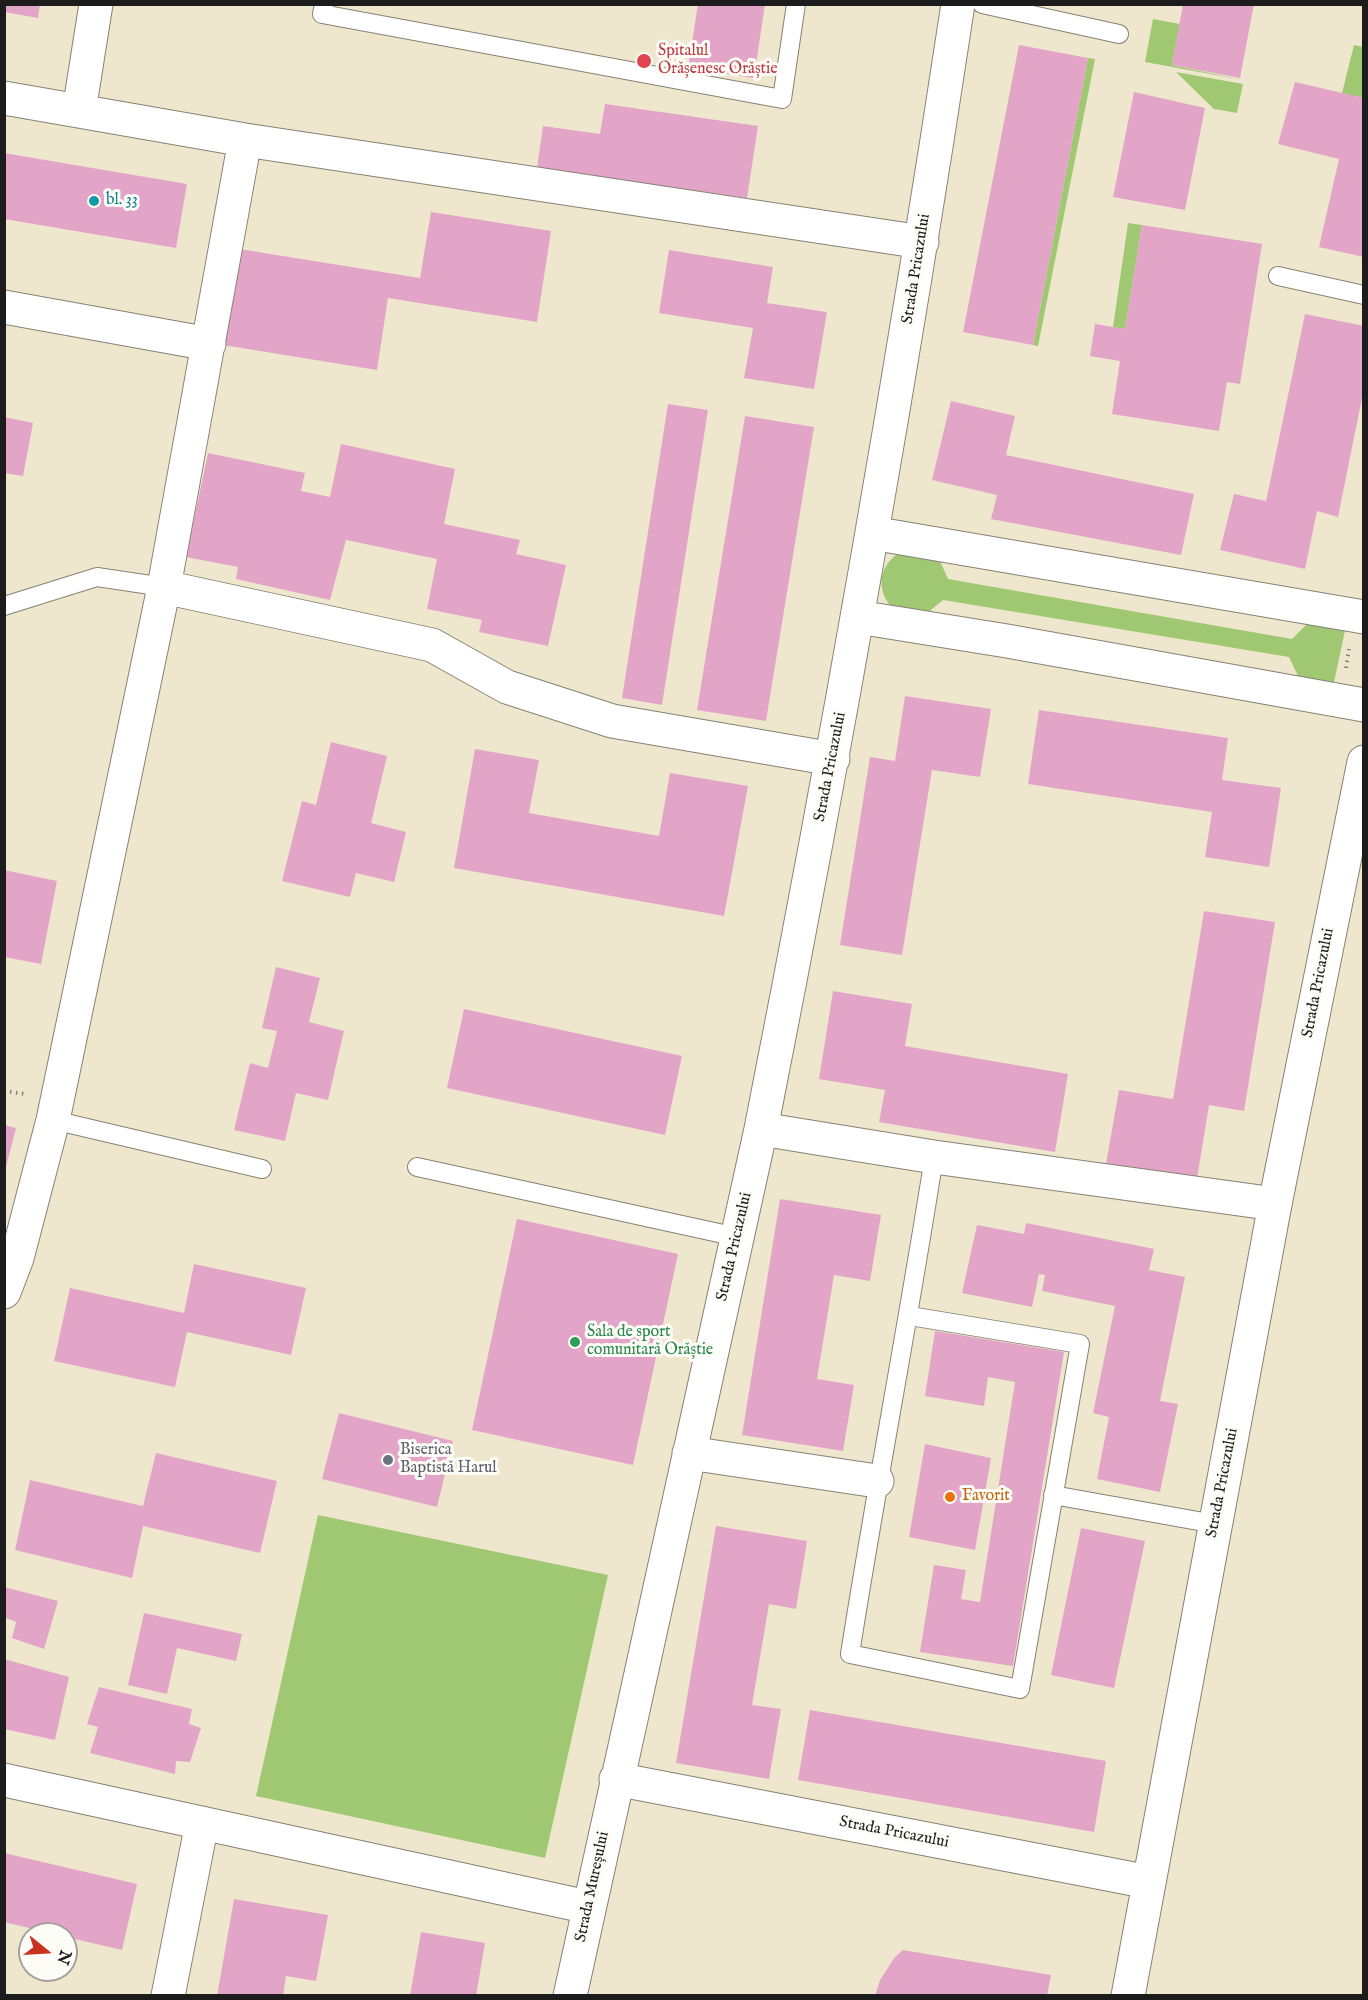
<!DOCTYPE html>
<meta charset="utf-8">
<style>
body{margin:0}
#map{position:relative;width:1368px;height:2000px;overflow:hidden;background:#efe7cd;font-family:"IM FELL English",serif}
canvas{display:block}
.frame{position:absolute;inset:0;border:6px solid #1c1c1c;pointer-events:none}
.north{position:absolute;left:18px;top:1922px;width:60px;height:60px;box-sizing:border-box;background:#fdfcf7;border:2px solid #a3a29f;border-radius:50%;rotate:108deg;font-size:16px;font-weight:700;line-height:24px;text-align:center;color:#1c1c1c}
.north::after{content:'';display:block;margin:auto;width:21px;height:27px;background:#c8321e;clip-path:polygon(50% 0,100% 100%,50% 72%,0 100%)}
</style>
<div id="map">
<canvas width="1368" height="2000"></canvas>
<div class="frame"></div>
<div class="north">N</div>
</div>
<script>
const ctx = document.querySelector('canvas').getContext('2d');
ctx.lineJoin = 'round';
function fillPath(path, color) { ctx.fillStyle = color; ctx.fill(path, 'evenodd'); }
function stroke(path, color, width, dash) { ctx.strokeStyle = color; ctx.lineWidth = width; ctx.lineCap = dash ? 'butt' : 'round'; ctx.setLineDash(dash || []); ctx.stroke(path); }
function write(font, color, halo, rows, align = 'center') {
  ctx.font = font + ' "IM FELL English",serif'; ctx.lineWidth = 6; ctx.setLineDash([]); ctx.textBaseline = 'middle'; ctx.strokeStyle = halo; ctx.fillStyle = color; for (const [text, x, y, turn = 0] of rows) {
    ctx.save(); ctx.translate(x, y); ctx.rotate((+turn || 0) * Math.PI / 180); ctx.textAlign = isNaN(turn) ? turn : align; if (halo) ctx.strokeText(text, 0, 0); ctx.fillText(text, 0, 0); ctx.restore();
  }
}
fillPath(new Path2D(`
 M 1153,19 L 1180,24 L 1172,65 L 1243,80 L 1145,62 Z
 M 1354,45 L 1363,47 L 1363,98 L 1342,93 Z
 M 1088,58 L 1095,59 L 1038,346 L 1033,345 Z
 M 1176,72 L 1243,84 L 1237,113 L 1214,109 Z
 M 1128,223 L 1142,225 L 1125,329 L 1113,327 Z
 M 902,551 L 940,561 L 948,579 L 1292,639 L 1308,623 L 1346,626 L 1333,687 L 1299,678 L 1289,657 L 943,600 L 926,614 L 893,609 C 875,589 878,565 902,551 Z
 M 318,1515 L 608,1575 L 545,1858 L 256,1796 Z`), '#a0c873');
fillPath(new Path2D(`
 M 4,4 L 40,4 L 38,18 L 4,12 Z
 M 698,4 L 765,4 L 754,78 L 688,68 Z
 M 1183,4 L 1254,4 L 1240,78 L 1172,65 Z
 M 1019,45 L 1088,58 L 1033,345 L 963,332 Z
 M 1295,82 L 1364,98 L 1364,257 L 1319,247 L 1339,159 L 1278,144 Z
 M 1134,92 L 1205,108 L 1185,210 L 1113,197 Z
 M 605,104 L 758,126 L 747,198 L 537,168 L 543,126 L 600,134 Z
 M 4,153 L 187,184 L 176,248 L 4,219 Z
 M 431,212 L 551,231 L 537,322 L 388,298 L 377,370 L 223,345 L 239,249 L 420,278 Z
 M 1142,225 L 1262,244 L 1240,384 L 1227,382 L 1219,431 L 1112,414 L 1120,361 L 1090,356 L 1095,324 L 1125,329 Z
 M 669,250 L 773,267 L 767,303 L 827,312 L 814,389 L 744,378 L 753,328 L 659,313 Z
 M 1305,314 L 1364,326 L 1364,388 L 1338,517 L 1317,511 L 1305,569 L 1220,550 L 1234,494 L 1266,501 Z
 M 951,401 L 1015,416 L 1006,455 L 1194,494 L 1181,555 L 991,519 L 997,495 L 932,480 Z
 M 668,404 L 708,410 L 662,705 L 622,698 Z
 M 745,416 L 814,427 L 766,721 L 697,710 Z
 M 4,417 L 33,423 L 23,476 L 4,473 Z
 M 341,444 L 455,469 L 444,524 L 520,540 L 516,554 L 566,565 L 548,646 L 479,632 L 482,620 L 427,609 L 437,559 L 346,540 L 330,600 L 236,579 L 238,567 L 186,557 L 208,453 L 305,473 L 301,491 L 330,497 Z
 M 905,696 L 991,709 L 980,777 L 932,770 L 902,955 L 840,945 L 870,757 L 895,761 Z
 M 1039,710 L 1228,738 L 1222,780 L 1281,788 L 1269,867 L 1205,857 L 1212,812 L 1028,784 Z
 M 331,742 L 387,756 L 371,823 L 406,832 L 394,882 L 356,873 L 350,897 L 282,881 L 302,801 L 316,805 Z
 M 475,749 L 539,760 L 529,813 L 659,836 L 670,773 L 748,786 L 724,916 L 454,868 Z
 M 4,870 L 57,881 L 41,964 L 4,957 Z
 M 1204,911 L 1275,922 L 1244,1111 L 1209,1105 L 1197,1179 L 1106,1164 L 1119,1090 L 1173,1099 Z
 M 276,967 L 320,978 L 309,1022 L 344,1031 L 328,1100 L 296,1093 L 285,1141 L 234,1130 L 250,1063 L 268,1068 L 277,1031 L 262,1028 Z
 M 833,991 L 912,1004 L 905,1046 L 1068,1074 L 1055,1152 L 879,1122 L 885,1090 L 819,1079 Z
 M 464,1009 L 682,1056 L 665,1135 L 447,1088 Z
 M 4,1125 L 16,1128 L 5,1171 L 4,1171 Z
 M 780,1199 L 881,1215 L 870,1281 L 834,1275 L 817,1379 L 854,1385 L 843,1451 L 742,1435 Z
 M 517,1219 L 678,1254 L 633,1465 L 472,1430 Z
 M 1026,1223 L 1154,1249 L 1149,1270 L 1185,1277 L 1160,1401 L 1178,1404 L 1160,1492 L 1097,1479 L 1109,1417 L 1093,1413 L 1115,1306 L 1042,1291 L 1045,1275 L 1039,1274 L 1032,1307 L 962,1293 L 977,1225 L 1024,1234 Z
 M 194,1264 L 306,1288 L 291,1355 L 187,1332 L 175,1387 L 54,1361 L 70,1288 L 184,1313 Z
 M 935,1331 L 1064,1352 L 1013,1666 L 920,1652 L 934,1565 L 966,1570 L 961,1599 L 980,1602 L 1015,1382 L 988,1377 L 984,1406 L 925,1396 Z
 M 339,1413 L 453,1441 L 437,1507 L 322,1479 Z
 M 925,1444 L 991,1458 L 975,1550 L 909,1537 Z
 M 156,1453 L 277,1481 L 260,1553 L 143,1526 L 132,1578 L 15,1550 L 30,1480 L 143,1506 Z
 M 716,1526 L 807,1541 L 796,1609 L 769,1604 L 752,1705 L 781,1709 L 769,1779 L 676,1763 Z
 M 1081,1528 L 1145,1541 L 1114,1688 L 1051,1675 Z
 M 4,1587 L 58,1601 L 44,1649 L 12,1638 L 16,1622 L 4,1617 Z
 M 144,1613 L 242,1634 L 236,1661 L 177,1648 L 167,1694 L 128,1685 Z
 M 4,1659 L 69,1677 L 55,1740 L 4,1729 Z
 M 99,1687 L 192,1709 L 189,1724 L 201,1728 L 190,1762 L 176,1761 L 175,1774 L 90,1753 L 98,1727 L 87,1724 Z
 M 810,1710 L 1106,1761 L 1094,1832 L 798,1780 Z
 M 4,1853 L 137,1884 L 122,1950 L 66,1937 L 66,1934 L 55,1934 L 4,1922 Z
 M 234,1899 L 328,1915 L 316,1981 L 286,1976 L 283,1996 L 217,1996 Z
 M 421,1932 L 485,1943 L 476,1996 L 410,1996 Z
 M 903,1950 L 1051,1975 L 1047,1996 L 875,1996 L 880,1980 L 895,1957 Z`), '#e2a5c8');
const service = new Path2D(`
 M 324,4 L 322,14 L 782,99 L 796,4
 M 982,4 L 1119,34
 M 1278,276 L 1364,295
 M 4,606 L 97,577 L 164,587
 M 53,1120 L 262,1169
 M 417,1167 L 737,1237
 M 910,1316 L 1080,1344 L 1020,1689 L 850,1654 C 876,1488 908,1324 934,1157
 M 1053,1495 L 1215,1524`);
const minor = new Path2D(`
 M 4,98 L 245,140 L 922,242
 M 79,111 L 96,4
 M 4,307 L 209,344
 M 872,533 L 1364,617
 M 164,587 L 245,140
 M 858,617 L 1007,641 L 1364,705
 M 761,1129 L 934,1157 L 1275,1204
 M 4,1292 L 17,1258 L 53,1120 L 164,587 L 432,645 L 507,687 L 612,721 L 833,759
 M 689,1453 L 877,1481
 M 616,1779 L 1149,1882
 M 4,1780 L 588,1907
 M 168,1996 L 202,1823
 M 570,1996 L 761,1129 C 835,755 901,381 958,4`);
const tertiary = new Path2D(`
 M 1128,1996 L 1275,1204 L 1364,762`);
stroke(service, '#868274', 20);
stroke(minor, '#868274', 35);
stroke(tertiary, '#868274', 35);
stroke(new Path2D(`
 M 1346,668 L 1349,649
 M 4,1091 L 25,1094`), '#868274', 4, [1.5, 4.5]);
stroke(service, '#fff', 18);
stroke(minor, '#fff', 33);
stroke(tertiary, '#fff', 33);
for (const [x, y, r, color] of [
 [644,61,8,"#e0444e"],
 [94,201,6,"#0f9aa8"],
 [575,1342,6,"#2e9e5b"],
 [388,1460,6,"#6b7280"],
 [950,1497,6,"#e8710a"]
]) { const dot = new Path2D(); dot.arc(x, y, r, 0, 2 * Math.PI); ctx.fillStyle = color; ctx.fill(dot); stroke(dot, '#fdfcf7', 2); }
write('16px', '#be3a42', '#fdfcf7', [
 ["Spitalul",658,52],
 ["Orășenesc Orăștie",658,70]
], 'left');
write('16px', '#0d838f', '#fdfcf7', [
 ["bl. 33",106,201]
], 'left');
write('16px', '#1c1c1c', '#fdfcf7', [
 ["Strada Pricazului",917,269,-81],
 ["Strada Pricazului",831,767,-79],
 ["Strada Pricazului",1319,983,-79],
 ["Strada Pricazului",735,1247,-77],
 ["Strada Pricazului",1223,1483,-79],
 ["Strada Pricazului",894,1833,11],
 ["Strada Mureșului",593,1887,-78]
]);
write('16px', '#27864d', '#fdfcf7', [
 ["Sala de sport",587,1333],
 ["comunitară Orăștie",587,1351]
], 'left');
write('16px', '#5b616d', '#fdfcf7', [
 ["Biserica",400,1451],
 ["Baptistă Harul",400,1469]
], 'left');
write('16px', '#c56008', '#fdfcf7', [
 ["Favorit",962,1497]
], 'left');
</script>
